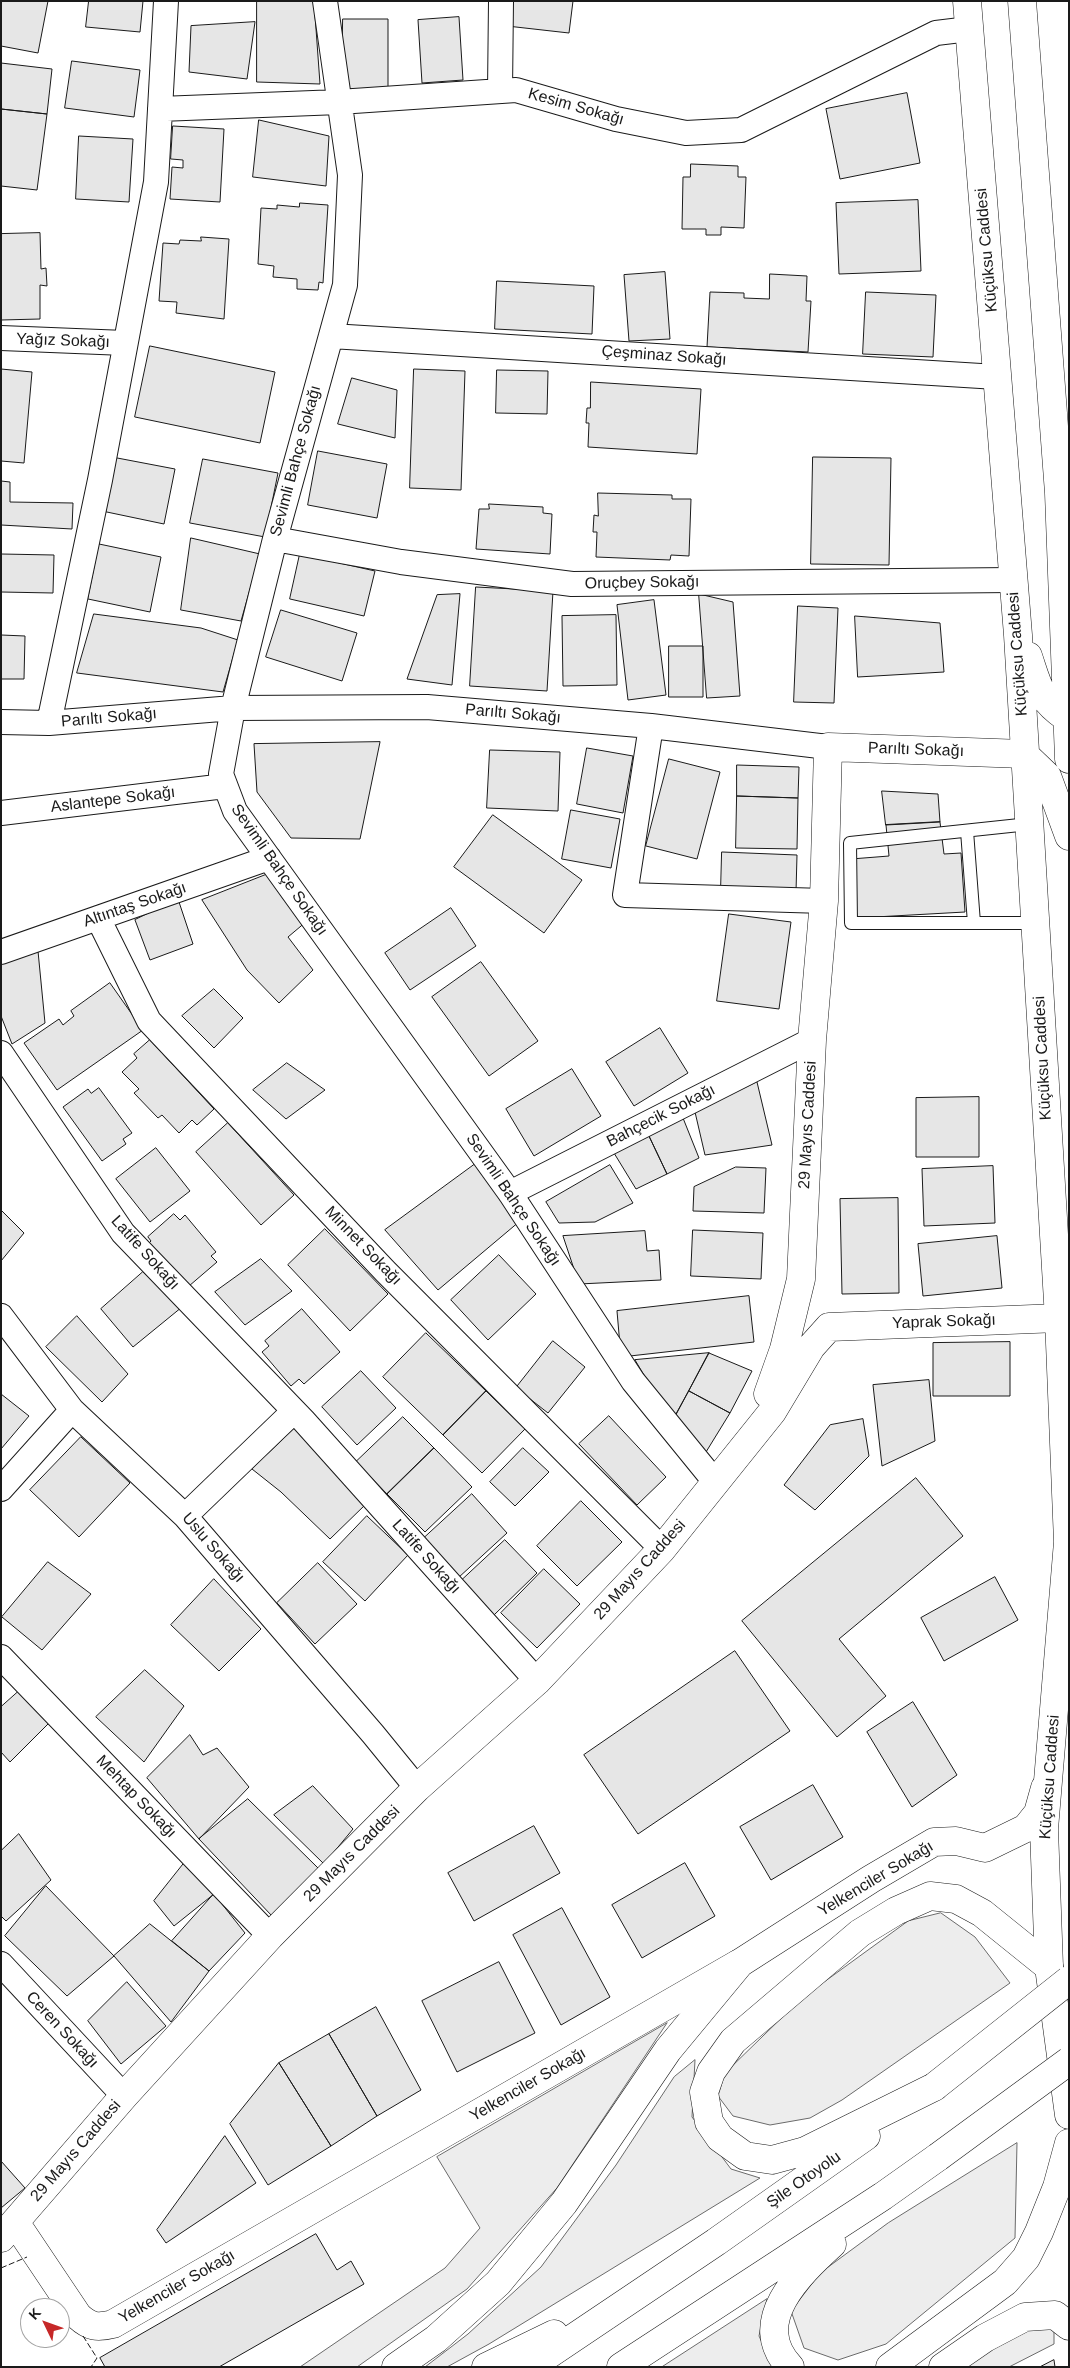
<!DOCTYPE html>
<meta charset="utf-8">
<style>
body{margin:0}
#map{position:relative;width:1070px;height:2368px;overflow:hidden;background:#fff;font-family:Helvetica,sans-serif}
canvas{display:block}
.frame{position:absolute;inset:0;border:2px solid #1a1a1a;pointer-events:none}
.north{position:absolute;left:20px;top:2298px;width:50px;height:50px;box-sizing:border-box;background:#fff;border:1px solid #a3a3a3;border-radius:50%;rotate:312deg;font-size:14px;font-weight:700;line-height:20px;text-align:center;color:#1a1a1a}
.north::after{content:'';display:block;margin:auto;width:18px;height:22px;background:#c62828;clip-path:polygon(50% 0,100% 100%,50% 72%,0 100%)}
</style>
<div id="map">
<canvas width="1070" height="2368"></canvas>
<div class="frame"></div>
<div class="north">K</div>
</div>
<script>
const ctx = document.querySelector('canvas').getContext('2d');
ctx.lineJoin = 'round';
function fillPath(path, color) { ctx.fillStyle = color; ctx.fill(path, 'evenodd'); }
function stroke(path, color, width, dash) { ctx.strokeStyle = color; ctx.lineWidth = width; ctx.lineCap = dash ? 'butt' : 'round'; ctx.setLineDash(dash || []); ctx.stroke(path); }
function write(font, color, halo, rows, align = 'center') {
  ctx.font = font + ' Helvetica,sans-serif'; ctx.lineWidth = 4; ctx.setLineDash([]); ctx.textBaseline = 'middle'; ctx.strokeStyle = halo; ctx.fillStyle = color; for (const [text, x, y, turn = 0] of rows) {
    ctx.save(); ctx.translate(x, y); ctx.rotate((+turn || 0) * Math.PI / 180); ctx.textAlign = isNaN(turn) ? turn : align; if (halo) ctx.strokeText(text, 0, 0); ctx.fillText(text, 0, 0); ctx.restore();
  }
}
const green = new Path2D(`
 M 941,1913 L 975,1937 L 1010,1983 L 842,2100 L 810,2118 L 770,2125 L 733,2116 L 718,2096 L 725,2073 L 802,1998 L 908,1921 Z
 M 667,2023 L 557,2188 L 467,2289 L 357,2367 L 300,2367 L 445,2268 L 480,2228 L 437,2157 Z
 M 695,2060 L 692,2117 L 731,2169 L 760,2178 L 489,2344 L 447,2367 L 425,2367 L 468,2334 L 541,2267 L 616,2165 L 674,2077 Z
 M 1017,2143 L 1015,2238 L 886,2344 L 838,2360 L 804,2348 L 791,2311 L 820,2273 L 888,2223 Z
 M 767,2299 L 759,2336 L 773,2367 L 662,2367 Z
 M 1039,2323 L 1054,2329 L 1054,2344 L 1009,2367 L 959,2367 Z`);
fillPath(green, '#ededed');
stroke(green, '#6a6a6a', 1);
const building = new Path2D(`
 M 1,1 L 48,1 L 38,53 L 1,46 Z
 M 89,1 L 143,1 L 140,32 L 86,27 Z
 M 257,1 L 314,1 L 320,84 L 257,82 Z
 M 510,1 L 573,1 L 569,33 L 507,26 Z
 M 459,17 L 463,80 L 422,83 L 418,20 Z
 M 343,19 L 388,19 L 388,89 L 342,89 Z
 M 255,22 L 247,79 L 189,72 L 191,26 Z
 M 72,61 L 140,70 L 134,117 L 65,108 Z
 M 1,63 L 52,69 L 47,114 L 1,109 Z
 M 907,93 L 920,163 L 840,179 L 826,109 Z
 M 1,109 L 47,114 L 37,190 L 1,186 Z
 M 259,120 L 329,136 L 326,186 L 253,177 Z
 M 173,126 L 224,129 L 220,202 L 170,199 L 172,167 L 183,168 L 183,160 L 171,159 Z
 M 79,136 L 133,139 L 129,202 L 76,199 Z
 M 691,164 L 738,166 L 738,177 L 746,177 L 744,228 L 721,227 L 721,235 L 706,235 L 706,229 L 682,229 L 683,177 L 690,177 Z
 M 918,200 L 921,271 L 839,274 L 836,203 Z
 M 300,203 L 328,205 L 323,283 L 319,282 L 318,290 L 297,289 L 297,279 L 273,277 L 274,266 L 258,264 L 261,208 L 277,209 L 277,205 L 299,207 Z
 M 40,233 L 41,269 L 46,268 L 47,286 L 40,285 L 40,319 L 1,320 L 1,234 Z
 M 201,237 L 229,239 L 224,319 L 176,313 L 177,302 L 159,301 L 163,243 L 179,244 L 180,240 L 201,241 Z
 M 665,272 L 670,339 L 629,341 L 624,275 Z
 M 770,274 L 807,276 L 806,301 L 811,301 L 808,352 L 707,347 L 710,292 L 744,293 L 744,298 L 769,299 Z
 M 497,281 L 594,286 L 592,334 L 495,329 Z
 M 866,292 L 936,295 L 933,357 L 863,354 Z
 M 150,346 L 275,372 L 260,443 L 135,417 Z
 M 1,369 L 32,372 L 24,463 L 1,461 Z
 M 414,369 L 465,371 L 461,490 L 410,488 Z
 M 497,370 L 548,371 L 547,414 L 496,413 Z
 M 352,378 L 397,390 L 395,438 L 338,424 Z
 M 591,382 L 701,389 L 697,454 L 588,447 L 589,423 L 586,423 L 587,408 L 590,408 Z
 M 318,451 L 387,464 L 377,518 L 308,505 Z
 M 112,457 L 175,469 L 164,524 L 102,511 Z
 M 813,457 L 891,458 L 889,565 L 811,564 Z
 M 203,459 L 278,473 L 265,537 L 190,523 Z
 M 1,481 L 10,482 L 10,502 L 73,503 L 72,529 L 1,525 Z
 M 598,493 L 672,495 L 672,499 L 691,499 L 689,556 L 671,555 L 670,560 L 596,557 L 597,532 L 593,532 L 594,515 L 598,516 Z
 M 489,504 L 543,507 L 543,513 L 552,514 L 550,554 L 476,549 L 479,509 L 489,509 Z
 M 191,538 L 260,554 L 241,621 L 181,610 Z
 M 99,544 L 161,557 L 150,612 L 88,599 Z
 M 1,554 L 54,555 L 53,593 L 1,592 Z
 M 300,554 L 375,571 L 364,616 L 290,599 Z
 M 476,587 L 553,591 L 547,691 L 470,686 Z
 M 460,594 L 452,685 L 407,679 L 437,595 Z
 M 699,594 L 733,602 L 740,696 L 707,698 Z
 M 654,600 L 666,695 L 628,700 L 617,605 Z
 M 798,606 L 838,608 L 834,703 L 794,702 Z
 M 281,610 L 357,633 L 342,681 L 266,657 Z
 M 94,614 L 201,628 L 238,640 L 223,692 L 77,673 Z
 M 616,615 L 617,685 L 563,686 L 562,616 Z
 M 855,616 L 940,623 L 944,672 L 858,677 Z
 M 1,635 L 25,636 L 24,679 L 1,679 Z
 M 669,646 L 703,646 L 703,697 L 669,697 Z
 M 380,742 L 360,839 L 291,838 L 257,792 L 254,744 Z
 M 587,748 L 633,756 L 623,813 L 577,804 Z
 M 490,750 L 560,752 L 558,811 L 487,808 Z
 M 669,759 L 720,772 L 697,859 L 646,846 Z
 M 737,765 L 799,767 L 798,798 L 737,796 Z
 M 882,791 L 938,794 L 940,822 L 886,825 Z
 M 737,796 L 798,798 L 797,849 L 736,848 Z
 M 571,810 L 620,819 L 611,868 L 562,859 Z
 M 493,815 L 582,880 L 544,933 L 454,867 Z
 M 940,822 L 944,854 L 961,853 L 965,912 L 857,918 L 851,859 L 889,856 L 886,825 Z
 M 722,852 L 797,855 L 796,892 L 721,889 Z
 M 268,874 L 307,921 L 288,937 L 313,970 L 279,1003 L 247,970 L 202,900 Z
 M 178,899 L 193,944 L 150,960 L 135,920 Z
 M 451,908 L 476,946 L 410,990 L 385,953 Z
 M 729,914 L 791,922 L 779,1009 L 717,1001 Z
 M 38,951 L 45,1023 L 12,1044 L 1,1016 L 1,962 Z
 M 481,962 L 538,1041 L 489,1076 L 432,997 Z
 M 110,983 L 143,1030 L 57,1090 L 24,1043 L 59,1019 L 63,1025 L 74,1016 L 71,1011 Z
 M 214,989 L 243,1018 L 214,1048 L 182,1016 Z
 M 660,1028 L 688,1073 L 634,1106 L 606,1062 Z
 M 150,1040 L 214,1109 L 197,1125 L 192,1120 L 179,1133 L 162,1115 L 158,1118 L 134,1093 L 139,1089 L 122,1072 L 137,1058 L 134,1054 Z
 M 287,1063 L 325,1090 L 286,1119 L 253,1090 Z
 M 572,1069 L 601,1116 L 534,1156 L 506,1109 Z
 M 757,1082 L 772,1145 L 705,1155 L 695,1112 Z
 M 99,1088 L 132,1133 L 123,1139 L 126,1144 L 102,1161 L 63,1107 L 88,1089 L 91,1093 Z
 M 979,1097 L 979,1157 L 916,1157 L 916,1098 Z
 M 683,1118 L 699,1158 L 667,1174 L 648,1134 Z
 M 228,1123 L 294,1195 L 261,1225 L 196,1152 Z
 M 648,1134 L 667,1174 L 636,1189 L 614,1153 Z
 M 156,1148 L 190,1191 L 150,1222 L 116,1179 Z
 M 478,1162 L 520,1221 L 438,1290 L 385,1230 Z
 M 610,1165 L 633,1203 L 595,1222 L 559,1223 L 546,1202 Z
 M 993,1166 L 995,1223 L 924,1226 L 922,1169 Z
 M 736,1167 L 766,1168 L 764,1213 L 693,1211 L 694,1187 Z
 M 898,1198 L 899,1293 L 842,1294 L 840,1199 Z
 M 1,1210 L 24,1233 L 1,1261 Z
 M 174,1214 L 180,1220 L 185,1215 L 216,1252 L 211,1256 L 217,1262 L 189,1286 L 147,1245 L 151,1241 L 148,1237 Z
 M 325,1229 L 388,1294 L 350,1331 L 288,1265 Z
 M 693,1230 L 763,1233 L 761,1279 L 691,1276 Z
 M 645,1231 L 647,1251 L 659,1250 L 661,1280 L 579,1284 L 563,1236 Z
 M 997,1236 L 1002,1288 L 923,1296 L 918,1244 Z
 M 499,1255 L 536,1294 L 488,1340 L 451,1300 Z
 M 261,1259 L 292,1291 L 245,1325 L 215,1292 Z
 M 143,1272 L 182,1307 L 133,1347 L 101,1309 Z
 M 749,1296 L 754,1342 L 621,1357 L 617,1311 Z
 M 302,1309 L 340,1352 L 304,1384 L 299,1379 L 291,1386 L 262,1352 L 269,1346 L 265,1341 Z
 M 77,1316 L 128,1374 L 102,1402 L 46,1347 Z
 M 426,1333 L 486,1391 L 443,1435 L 383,1377 Z
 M 553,1341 L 585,1367 L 548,1413 L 516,1388 Z
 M 1010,1342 L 1010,1396 L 933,1396 L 933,1343 Z
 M 709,1353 L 672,1422 L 635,1360 Z
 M 709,1353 L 752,1371 L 730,1413 L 689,1391 Z
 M 361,1371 L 396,1408 L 357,1445 L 322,1407 Z
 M 929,1380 L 935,1441 L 882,1466 L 873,1385 Z
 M 486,1391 L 525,1429 L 482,1473 L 443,1435 Z
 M 689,1391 L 730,1413 L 706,1452 L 672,1422 Z
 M 1,1394 L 29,1416 L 1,1449 Z
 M 609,1416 L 666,1477 L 637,1505 L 579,1444 Z
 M 403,1417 L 434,1448 L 387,1494 L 356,1462 Z
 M 863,1419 L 869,1456 L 815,1510 L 784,1485 L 830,1425 Z
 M 295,1428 L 366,1504 L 330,1539 L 281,1492 L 252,1469 Z
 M 81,1437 L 130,1483 L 79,1537 L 30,1490 Z
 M 434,1448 L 472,1487 L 425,1532 L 387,1494 Z
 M 523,1448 L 549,1472 L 515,1506 L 490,1482 Z
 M 916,1478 L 963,1536 L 839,1639 L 886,1696 L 837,1737 L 742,1621 Z
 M 472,1494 L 507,1533 L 458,1578 L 423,1539 Z
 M 581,1501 L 622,1542 L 577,1586 L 537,1546 Z
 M 367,1516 L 408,1555 L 365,1601 L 323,1562 Z
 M 505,1540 L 537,1573 L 494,1615 L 461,1581 Z
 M 48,1562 L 91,1594 L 42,1650 L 2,1617 Z
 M 318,1563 L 357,1604 L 315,1644 L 277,1603 Z
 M 544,1569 L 580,1604 L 537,1648 L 501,1613 Z
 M 995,1577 L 1018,1620 L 944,1661 L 921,1618 Z
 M 214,1579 L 261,1629 L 219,1671 L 171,1625 Z
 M 735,1651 L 790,1731 L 638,1834 L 584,1755 Z
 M 145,1670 L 184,1706 L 144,1762 L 96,1717 Z
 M 18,1692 L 50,1722 L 10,1762 L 1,1752 L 1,1707 Z
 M 913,1702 L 957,1775 L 912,1807 L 867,1732 Z
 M 190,1735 L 203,1755 L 217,1748 L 249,1787 L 199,1839 L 147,1778 Z
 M 813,1785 L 843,1837 L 771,1880 L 740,1827 Z
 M 313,1786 L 353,1829 L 324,1864 L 274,1815 Z
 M 248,1799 L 318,1868 L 272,1916 L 199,1839 Z
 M 534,1826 L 560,1873 L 474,1921 L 448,1873 Z
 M 19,1834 L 51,1880 L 6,1921 L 1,1916 L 1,1851 Z
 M 185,1862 L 214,1894 L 174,1926 L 154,1901 Z
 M 685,1863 L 715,1916 L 642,1958 L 612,1905 Z
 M 46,1886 L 114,1956 L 67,1996 L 5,1936 Z
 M 214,1894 L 245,1933 L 209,1971 L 172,1941 Z
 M 562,1908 L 610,1997 L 561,2025 L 513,1935 Z
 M 150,1924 L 209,1971 L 171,2022 L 114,1956 Z
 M 499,1962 L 535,2033 L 457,2072 L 422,2001 Z
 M 127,1982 L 166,2026 L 121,2064 L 88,2021 Z
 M 376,2007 L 421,2090 L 377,2116 L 329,2034 Z
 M 329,2034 L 377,2116 L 331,2146 L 279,2063 Z
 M 279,2063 L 331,2146 L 268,2185 L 230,2124 Z
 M 225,2136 L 256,2183 L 166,2243 L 157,2230 Z
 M 1,2161 L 25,2188 L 1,2208 Z
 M 316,2234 L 337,2270 L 351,2261 L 364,2284 L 219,2367 L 105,2367 L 100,2358 Z
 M 1054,2360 L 1055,2367 L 1040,2367 Z`);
fillPath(building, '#e6e6e6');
stroke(building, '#1a1a1a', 1);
const service = new Path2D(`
 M 1029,824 L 850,843 L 851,923 L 1035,923
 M 967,831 L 974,923`);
const minor = new Path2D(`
 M 325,1 L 350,175 L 345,285 L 275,539 L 233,708 L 221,774 L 235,811 L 510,1193 L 633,1381 L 716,1483
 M 500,91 L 501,1
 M 160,109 L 339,102 L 516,90 L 616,119 L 686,133 L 741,130 L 936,33 L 969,29
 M 331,336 L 997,377
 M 1,338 L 125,343
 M 275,539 L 401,562 L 572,584 L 1013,580
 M 1,722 L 49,723 L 233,708 L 427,707 L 651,726 L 828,747
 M 49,723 L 100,480 L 156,182 L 166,1
 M 651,726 L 625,895 L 824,901
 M 1,813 L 225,786
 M 98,918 L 149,1021 L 385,1271 L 662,1549
 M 1,952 L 269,858
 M 1,1053 L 123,1233 L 303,1420 L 537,1681
 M 510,1193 L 812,1040
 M 1,1316 L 72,1410 L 185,1516 L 373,1734 L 417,1788
 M 1,1489 L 72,1410
 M 185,1516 L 294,1411
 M 1,1657 L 270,1936
 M 1,1964 L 124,2096`);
const tertiary = new Path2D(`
 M 829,1327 L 1059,1318
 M 768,1394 L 784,1349 L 801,1279 L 812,1040 L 824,901 L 828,747 L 1024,754
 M 15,2222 L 78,2316 C 90,2327 97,2328 113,2324 L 738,1964
 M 1,2238 L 124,2096 L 270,1936 L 417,1788 L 537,1681 L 662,1549 L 772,1412 L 811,1347 L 829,1327`);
const secondary = new Path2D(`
 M 396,2367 L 436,2339 L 498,2283 L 564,2203 L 668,2050 L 740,1963 L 871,1879 L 934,1842 L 956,1841 L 985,1848 L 1026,1828 L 1038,1813 L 1045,1788`);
const primary = new Path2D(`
 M 967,1 L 1018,635 L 1059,1318 L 1068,1542 L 1044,1829 L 1049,1967 L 1069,2115
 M 1022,1 L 1059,493 L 1069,759
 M 1028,656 C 1038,686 1039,699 1067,718
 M 1024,754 L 1047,776 L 1069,836`);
const trunk = new Path2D(`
 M 934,2087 L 805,2151 L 772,2160 L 745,2156 L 720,2138 L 709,2122 L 704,2092 L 711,2072 L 733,2041 L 860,1933 L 896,1911 L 930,1896 L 956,1899 L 982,1913 L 1049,1967
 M 486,2367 L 554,2334
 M 530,2367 L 716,2242 L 866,2136
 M 621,2367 L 883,2196 L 938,2157
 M 790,2367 C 748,2322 799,2274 832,2244
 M 890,2367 L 1005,2282 L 1026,2258 L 1039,2232 L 1057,2187 L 1069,2143
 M 943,2367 L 985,2338 L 1025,2317 L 1055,2315 L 1069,2326`);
stroke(service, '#1a1a1a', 14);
stroke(minor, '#1a1a1a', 26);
stroke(tertiary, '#1a1a1a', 29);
stroke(secondary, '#1a1a1a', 29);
stroke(primary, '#1a1a1a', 29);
stroke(trunk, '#1a1a1a', 29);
stroke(service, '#fff', 12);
stroke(minor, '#fff', 24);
stroke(tertiary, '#fff', 28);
stroke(secondary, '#fff', 28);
stroke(primary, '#fff', 28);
stroke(trunk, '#fff', 28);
const trunkBridge = new Path2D(`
 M 934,2087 L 1069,1980
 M 938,2157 L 1069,2061`);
stroke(trunkBridge, '#1a1a1a', 29, []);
stroke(trunkBridge, '#fff', 28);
stroke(new Path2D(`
 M 1,2268 L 27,2257
 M 83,2336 L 97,2358 L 91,2367`), '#1a1a1a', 1, [6, 2.5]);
write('16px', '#1a1a1a', '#fff', [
 ["Kesim Sokağı",576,107,16],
 ["Küçüksu Caddesi",987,250,-95],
 ["Yağız Sokağı",63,341,2],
 ["Çeşminaz Sokağı",664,356,4],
 ["Sevimli Bahçe Sokağı",296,461,-75],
 ["Oruçbey Sokağı",642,583,-1],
 ["Küçüksu Caddesi",1018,654,-94],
 ["Parıltı Sokağı",513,714,5],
 ["Parıltı Sokağı",109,718,-5],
 ["Parıltı Sokağı",916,750,2],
 ["Aslantepe Sokağı",113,800,-7],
 ["Sevimli Bahçe Sokağı",279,870,55],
 ["Altıntaş Sokağı",135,905,-19],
 ["Küçüksu Caddesi",1043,1058,-93],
 ["Bahçecik Sokağı",661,1116,-27],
 ["29 Mayıs Caddesi",808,1125,-87],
 ["Sevimli Bahçe Sokağı",513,1200,56],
 ["Minnet Sokağı",363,1246,46],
 ["Latife Sokağı",145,1253,48],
 ["Yaprak Sokağı",944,1322,-2],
 ["Uslu Sokağı",213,1548,49],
 ["Latife Sokağı",426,1557,48],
 ["29 Mayıs Caddesi",640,1570,-48],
 ["Küçüksu Caddesi",1050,1777,-86],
 ["Mehtap Sokağı",136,1797,46],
 ["29 Mayıs Caddesi",352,1854,-45],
 ["Yelkenciler Sokağı",876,1879,-31],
 ["Ceren Sokağı",62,2030,47],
 ["Yelkenciler Sokağı",528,2085,-30],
 ["29 Mayıs Caddesi",76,2151,-49],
 ["Şile Otoyolu",804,2180,-35],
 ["Yelkenciler Sokağı",177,2287,-30]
]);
</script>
